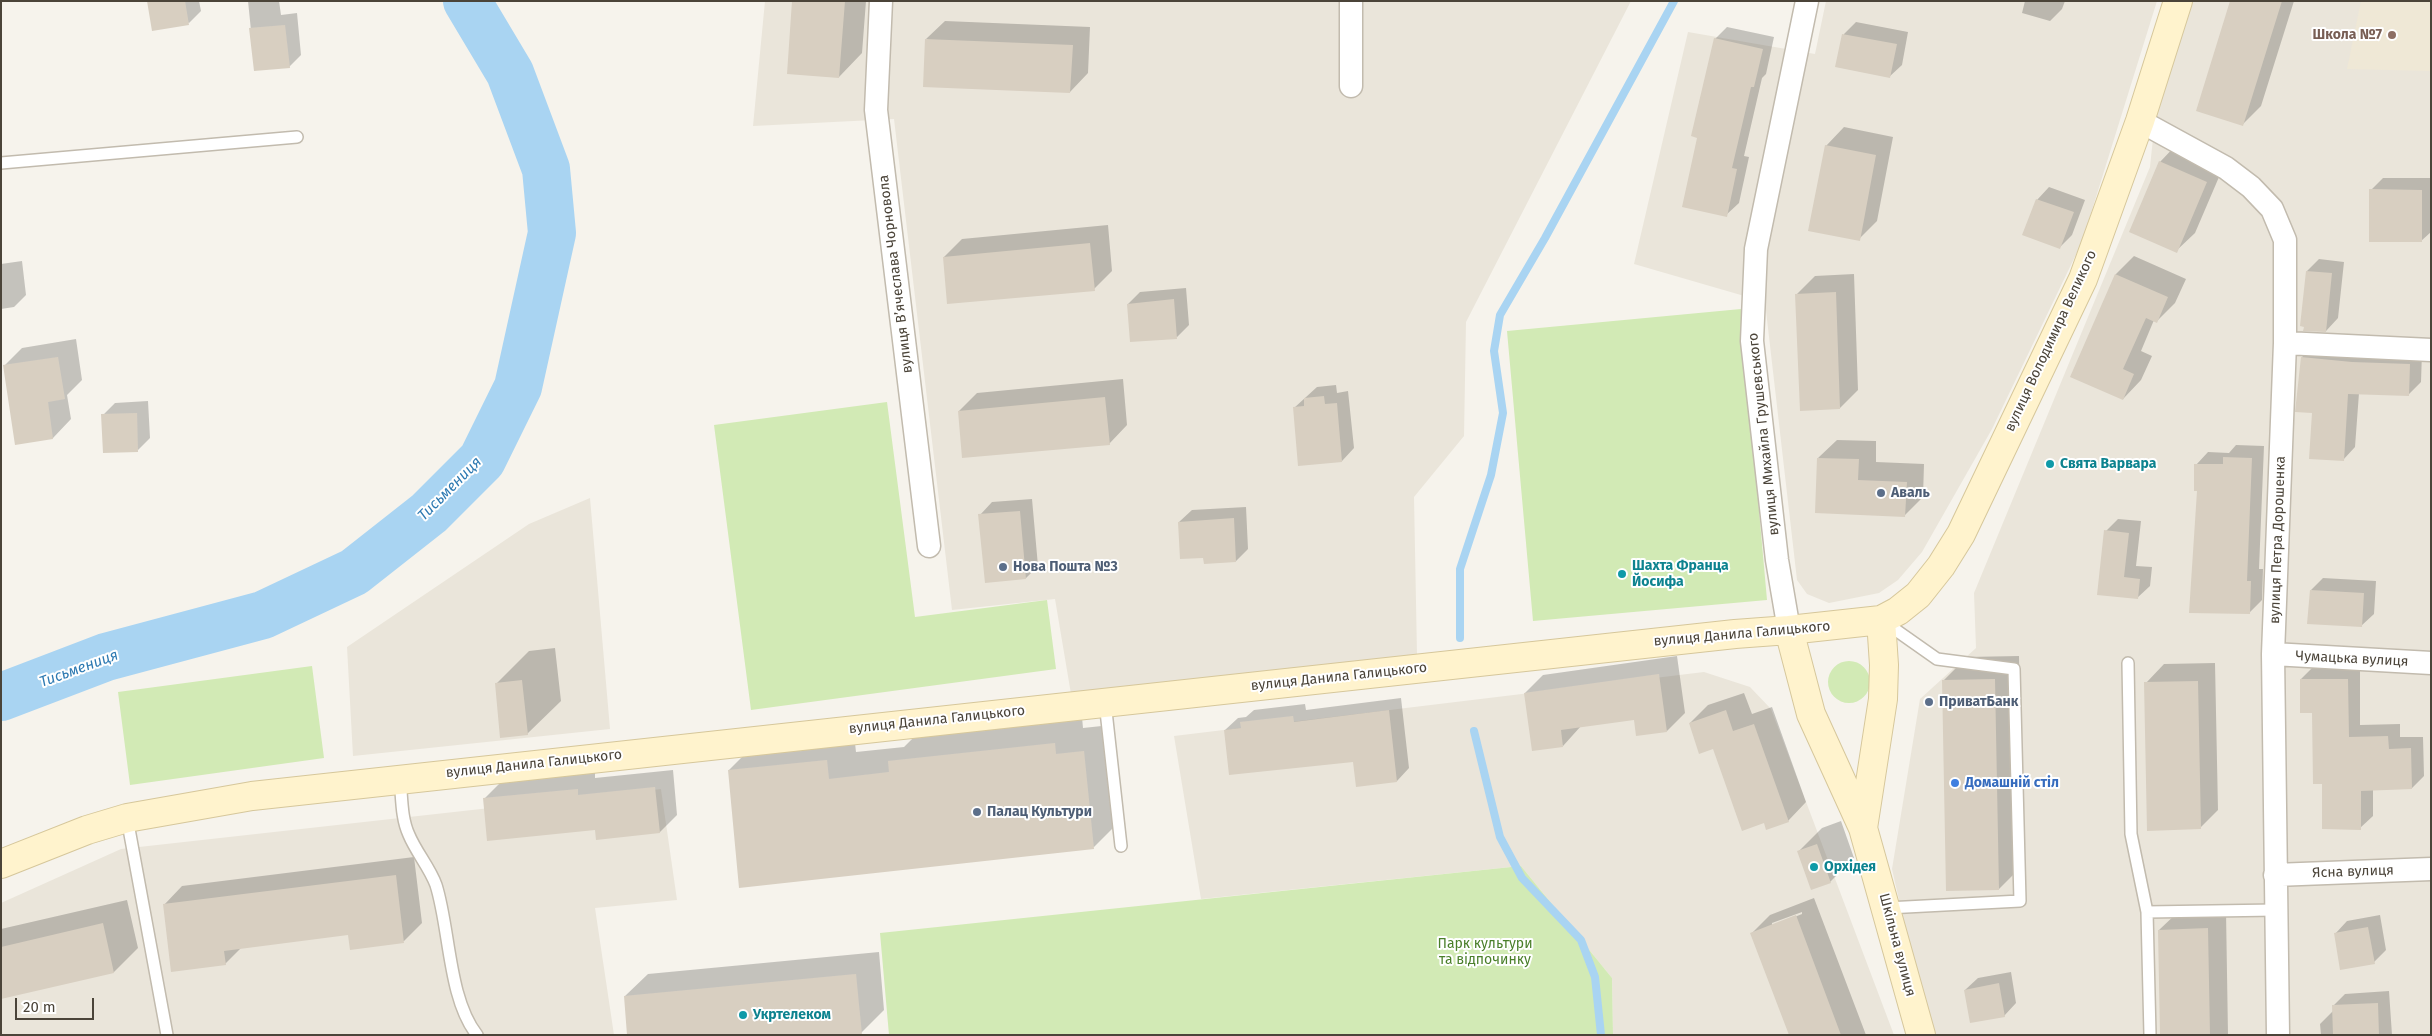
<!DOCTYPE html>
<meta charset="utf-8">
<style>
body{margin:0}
#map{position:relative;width:2432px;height:1036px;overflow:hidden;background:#f6f3ec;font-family:"Fira Sans",sans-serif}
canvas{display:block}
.frame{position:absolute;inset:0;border:2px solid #4b4439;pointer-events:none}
.scale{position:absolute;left:15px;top:998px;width:79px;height:22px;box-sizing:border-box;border:2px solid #4b4439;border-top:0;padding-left:6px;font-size:15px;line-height:18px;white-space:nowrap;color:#4b4439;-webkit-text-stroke:4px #fff;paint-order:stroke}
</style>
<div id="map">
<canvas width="2432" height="1036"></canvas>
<div class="frame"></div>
<div class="scale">20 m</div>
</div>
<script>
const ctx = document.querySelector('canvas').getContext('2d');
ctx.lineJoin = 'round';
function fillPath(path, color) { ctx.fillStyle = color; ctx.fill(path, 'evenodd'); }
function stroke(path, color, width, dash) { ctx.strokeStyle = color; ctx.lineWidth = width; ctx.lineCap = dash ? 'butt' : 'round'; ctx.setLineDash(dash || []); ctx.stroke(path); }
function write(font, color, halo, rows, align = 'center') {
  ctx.font = font + ' "Fira Sans",sans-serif'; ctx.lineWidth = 4; ctx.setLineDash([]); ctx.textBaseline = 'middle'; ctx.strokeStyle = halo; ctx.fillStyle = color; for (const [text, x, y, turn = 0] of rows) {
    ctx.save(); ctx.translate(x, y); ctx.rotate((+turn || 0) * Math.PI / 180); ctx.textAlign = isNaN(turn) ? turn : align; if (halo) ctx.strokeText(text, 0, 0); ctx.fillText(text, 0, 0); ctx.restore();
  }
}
fillPath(new Path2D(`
 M 765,1 L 1631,1 L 1466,322 L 1464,436 L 1414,497 L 1417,655 L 1071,694 L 1055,599 L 952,610 L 894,119 L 753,126 Z
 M 1826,1 L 2157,1 L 2082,242 L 1992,429 L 1922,552 L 1898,580 L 1879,593 L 1829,603 L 1807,594 L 1797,580 L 1765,302 L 1634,264 L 1688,32 L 1815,54 Z
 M 2190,1 L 2431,1 L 2431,1035 L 1930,1035 L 1892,869 L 1920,699 L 1976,648 L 1974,593 L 2150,167 L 2156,110 Z
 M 590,498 L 610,729 L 353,756 L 347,647 L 529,524 Z
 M 1704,672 L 1750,687 L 1771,709 L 1894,1035 L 1613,1035 L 1612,978 L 1521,866 L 1201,899 L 1174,736 Z
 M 661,789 L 677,900 L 595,908 L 614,1035 L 1,1035 L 1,903 L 121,849 Z`), '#eae5da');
fillPath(new Path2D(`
 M 2361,1 L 2431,1 L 2431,71 L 2347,69 Z`), '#efe8d6');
fillPath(new Path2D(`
 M 1741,309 L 1767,600 L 1533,621 L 1507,331 Z
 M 887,402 L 915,617 L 1047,600 L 1056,669 L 751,710 L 714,425 Z
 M1828 682a21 21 0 1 1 42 0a21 21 0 1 1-42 0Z
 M 312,666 L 324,758 L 130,785 L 118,692 Z
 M 1521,866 L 1612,978 L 1613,1035 L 889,1035 L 880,933 Z`), '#d2eab5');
fillPath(new Path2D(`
 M 149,1 L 199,1 L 201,11 L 189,23 Z
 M 248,1 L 279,1 L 281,15 L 297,13 L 301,55 L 289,67 L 255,70 Z
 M 794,1 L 866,1 L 862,53 L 839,77 Z
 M 2025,1 L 2065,1 L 2062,9 L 2050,21 L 2022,13 Z
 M 2231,1 L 2294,1 L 2261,106 L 2243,124 Z
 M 945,21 L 1090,27 L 1088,73 L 1070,92 L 926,39 Z
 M 1856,22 L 1908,32 L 1902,65 L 1889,77 L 1837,66 L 1844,34 Z
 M 1727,27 L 1774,37 L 1766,74 L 1762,78 L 1744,156 L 1749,157 L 1739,203 L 1726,215 L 1699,137 L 1715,39 Z
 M 1844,127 L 1893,137 L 1877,221 L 1859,239 L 1826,146 Z
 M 2178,143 L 2225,163 L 2195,233 L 2176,251 L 2160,162 Z
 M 2383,178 L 2431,178 L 2431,232 L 2421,241 L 2371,190 Z
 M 2049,187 L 2085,200 L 2072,235 L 2060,247 L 2037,200 Z
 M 1108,225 L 1112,271 L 1094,289 L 944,257 L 962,239 Z
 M 2134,256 L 2186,279 L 2175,303 L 2157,321 L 2154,320 L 2141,351 L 2152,356 L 2141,380 L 2123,399 L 2072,376 L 2116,274 Z
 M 2319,259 L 2344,262 L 2338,318 L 2326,331 L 2307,271 Z
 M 22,261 L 26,295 L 14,307 L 1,309 L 1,264 Z
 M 1854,274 L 1858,390 L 1840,408 L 1797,294 L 1815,276 Z
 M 1186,288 L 1189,325 L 1177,337 L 1128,304 L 1140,292 Z
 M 76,339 L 82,380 L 67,395 L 71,419 L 53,438 L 16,443 L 4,366 L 22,348 Z
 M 2314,345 L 2422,352 L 2421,382 L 2408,395 L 2359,393 L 2355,447 L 2343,460 L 2313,412 L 2302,357 Z
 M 1123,379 L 1127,425 L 1109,444 L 959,411 L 977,393 Z
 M 1336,385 L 1337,393 L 1348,391 L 1354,448 L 1342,461 L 1294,408 L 1317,387 Z
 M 148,401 L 150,438 L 138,450 L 103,415 L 115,403 Z
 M 1837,440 L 1876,441 L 1876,462 L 1924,464 L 1923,497 L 1905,515 L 1818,458 Z
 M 2236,445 L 2264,446 L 2259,569 L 2263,569 L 2262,600 L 2250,612 L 2198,490 L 2196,465 L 2208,452 L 2229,453 Z
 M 1032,499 L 1038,566 L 1026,578 L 986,582 L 980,515 L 992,502 Z
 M 1246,507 L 1248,549 L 1236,561 L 1204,557 L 1179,522 L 1192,510 Z
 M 2118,519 L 2141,521 L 2136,566 L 2152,567 L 2150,586 L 2137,598 L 2099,594 L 2106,531 Z
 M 2323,578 L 2376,581 L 2374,614 L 2361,626 L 2311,590 Z
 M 555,648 L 561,701 L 527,734 L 496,684 L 529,651 Z
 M 1677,656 L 1685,713 L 1667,731 L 1635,718 L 1581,726 L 1563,746 L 1525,693 L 1543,675 Z
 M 2019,656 L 2023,865 L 1999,889 L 1943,681 L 1967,657 Z
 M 2215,663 L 2218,810 L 2200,828 L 2146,683 L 2164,664 Z
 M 2313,667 L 2360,667 L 2360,725 L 2400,724 L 2400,737 L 2423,737 L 2424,776 L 2412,788 L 2373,789 L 2373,816 L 2360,828 L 2323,783 L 2313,711 L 2301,679 Z
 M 1744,693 L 1752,714 L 1772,707 L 1806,802 L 1788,821 L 1765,822 L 1714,747 L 1690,723 L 1708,705 Z
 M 1401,698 L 1409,768 L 1397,781 L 1354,761 L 1225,730 L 1238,718 L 1246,717 L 1254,710 L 1305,704 L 1306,710 Z
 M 1082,717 L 1083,728 L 1111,725 L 1121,820 L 1094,847 L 729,770 L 756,743 L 854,734 L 856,752 L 904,747 L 916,735 Z
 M 673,770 L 677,815 L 660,832 L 596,829 L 484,799 L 502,781 L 595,772 L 595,778 Z
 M 1841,821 L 1854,858 L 1830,882 L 1798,852 L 1822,828 Z
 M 414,857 L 422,923 L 404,941 L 349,934 L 242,947 L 225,964 L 164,905 L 182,886 Z
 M 1814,898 L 1866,1035 L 1790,1035 L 1752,933 L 1770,915 ZM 1802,912 L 1802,914 L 1772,926 L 1772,923 Z
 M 127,900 L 138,948 L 114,972 L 1,998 L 1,929 Z
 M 2226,911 L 2228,1035 L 2161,1035 L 2159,930 L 2178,912 Z
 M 2380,915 L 2386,950 L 2374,962 L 2335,934 L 2347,921 Z
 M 879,952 L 884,1010 L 861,1033 L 625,996 L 648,974 Z
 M 2011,972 L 2016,1003 L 2004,1016 L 1965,990 L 1978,978 Z
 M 2389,991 L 2392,1035 L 2321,1035 L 2320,1024 L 2333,1011 L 2333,1006 L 2345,994 Z`), '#0003');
stroke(new Path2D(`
 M 1460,638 L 1460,569 L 1491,475 L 1503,413 L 1494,351 L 1500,315 L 1545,238 L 1674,1
 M 1474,731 L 1500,837 L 1522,878 L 1581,940 L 1595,977 L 1601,1035`), '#a9d4f2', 8);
stroke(new Path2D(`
 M 1,697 L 106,657 L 263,615 L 354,572 L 429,513 L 482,460 L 518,387 L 552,233 L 546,169 L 510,73 L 467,1`), '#a9d4f2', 48);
fillPath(new Path2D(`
 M 147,1 L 185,1 L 189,25 L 152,31 Z
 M 792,1 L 845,1 L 839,78 L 787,74 Z
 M 2230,1 L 2282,1 L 2243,126 L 2196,111 Z
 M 285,25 L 290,68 L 254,71 L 249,28 Z
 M 1842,34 L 1897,44 L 1890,78 L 1835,67 Z
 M 1714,38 L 1763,49 L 1754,87 L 1751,87 L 1732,168 L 1737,169 L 1727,217 L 1682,207 L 1697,138 L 1691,136 Z
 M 925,39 L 1073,45 L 1070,93 L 923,87 Z
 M 1825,145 L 1876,155 L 1860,241 L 1808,231 Z
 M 2159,161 L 2207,182 L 2177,253 L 2129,232 Z
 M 2369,189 L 2422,190 L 2422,242 L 2369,242 Z
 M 2036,199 L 2074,212 L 2060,249 L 2022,235 Z
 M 1090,243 L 1095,291 L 947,304 L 943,257 Z
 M 2306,271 L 2332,273 L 2326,332 L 2303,331 L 2304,327 L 2300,326 Z
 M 2115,274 L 2168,297 L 2157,323 L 2146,318 L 2123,369 L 2134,374 L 2123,400 L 2070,377 Z
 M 1836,292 L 1840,409 L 1800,411 L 1795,294 Z
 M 1174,299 L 1177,339 L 1130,342 L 1127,304 Z
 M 58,357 L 65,399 L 48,402 L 53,439 L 15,445 L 3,365 Z
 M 2301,357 L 2352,362 L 2410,364 L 2409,396 L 2348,394 L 2344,461 L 2309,459 L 2312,413 L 2295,412 Z
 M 1324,396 L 1325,404 L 1337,403 L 1342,462 L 1298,466 L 1293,407 L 1304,406 L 1304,398 Z
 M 1105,397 L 1110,445 L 962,458 L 958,411 Z
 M 137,413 L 138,452 L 103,453 L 101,414 Z
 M 2223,457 L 2252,458 L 2247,581 L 2251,581 L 2250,614 L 2189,613 L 2197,491 L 2194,491 L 2194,464 L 2223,464 Z
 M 1817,458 L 1859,459 L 1858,480 L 1907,482 L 1905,517 L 1815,513 Z
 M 1020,511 L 1026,579 L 985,583 L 978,514 Z
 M 1234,518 L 1236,562 L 1204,564 L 1203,558 L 1180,559 L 1178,522 Z
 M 2104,530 L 2129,533 L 2124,577 L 2140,579 L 2138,599 L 2097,595 Z
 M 2310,590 L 2364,593 L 2362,627 L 2307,624 Z
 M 1659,674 L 1667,732 L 1636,736 L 1634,720 L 1561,730 L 1563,747 L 1532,751 L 1524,693 Z
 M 1995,679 L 1999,890 L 1946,891 L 1942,680 Z
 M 2300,679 L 2348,679 L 2349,737 L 2388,736 L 2389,749 L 2411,748 L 2412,789 L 2361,791 L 2361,830 L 2322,829 L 2322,784 L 2313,784 L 2312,713 L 2300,713 Z
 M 522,680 L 528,735 L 500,738 L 495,683 Z
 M 2198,681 L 2201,829 L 2147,831 L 2144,682 Z
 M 1389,710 L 1397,782 L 1356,787 L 1353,762 L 1229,775 L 1224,730 L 1241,728 L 1240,722 L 1293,716 L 1294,722 Z
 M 1726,710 L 1733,731 L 1754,724 L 1789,822 L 1766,830 L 1764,823 L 1742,831 L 1713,749 L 1699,754 L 1689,723 Z
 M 1055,743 L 1056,754 L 1084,751 L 1094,849 L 739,888 L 728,770 L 827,760 L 829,779 L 889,772 L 888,761 Z
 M 655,787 L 660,833 L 596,840 L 595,830 L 487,841 L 483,798 L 578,789 L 578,795 Z
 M 1817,844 L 1831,883 L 1811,890 L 1797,851 Z
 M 396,875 L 404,943 L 350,950 L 348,935 L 224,951 L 226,965 L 171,972 L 163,904 Z
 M 1796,915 L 1841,1035 L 1789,1035 L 1750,933 Z
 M 103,923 L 114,973 L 1,999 L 1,947 Z
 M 2368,927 L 2375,964 L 2340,970 L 2334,933 Z
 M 2208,928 L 2210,1035 L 2160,1035 L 2158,930 Z
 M 856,974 L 862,1035 L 627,1035 L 624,996 Z
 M 1999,983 L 2005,1017 L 1970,1023 L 1964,990 Z
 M 2378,1003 L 2379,1035 L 2333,1035 L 2332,1005 Z`), '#d8cfc1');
const lane = new Path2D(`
 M 1,163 L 297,137
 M 1883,621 L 1937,659 L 2014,669 L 2020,901 L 1887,908
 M 2128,663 L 2131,834 L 2147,912
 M 1105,702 L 1121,846
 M 400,779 C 402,797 401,818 409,835 C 416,852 430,868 436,885 C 450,929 448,998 477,1035
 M 127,818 L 167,1035
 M 2150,1035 L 2147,912 L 2276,910`);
const street = new Path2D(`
 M 881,1 L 876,110 L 929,546
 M 1351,86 L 1351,1
 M 2140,121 L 2226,168 L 2251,187 L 2272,209 L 2285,240 L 2285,343 L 2273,654 L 2278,1035
 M 2285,343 L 2431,350
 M 1789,630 L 1777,560 L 1752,341 L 1756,249 L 1807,1
 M 2273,654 L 2431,663
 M 2275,875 L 2431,869`);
const secondary = new Path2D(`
 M 1789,630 L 1811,714 L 1863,828 L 1921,1035
 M 1863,828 L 1883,699 L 1884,665 L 1881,620
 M 1,864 L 87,830 L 127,818 L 252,796 L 1735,634 L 1789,630 L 1881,620 L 1898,611 L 1918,595 L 1941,566 L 1961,534 L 2083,279 L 2140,121 L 2178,1`);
stroke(lane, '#c2bbae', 14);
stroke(street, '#c2bbae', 25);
stroke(secondary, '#d6c79b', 30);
stroke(lane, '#fff', 11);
stroke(street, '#fff', 22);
stroke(secondary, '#fff3cd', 28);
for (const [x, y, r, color] of [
 [2392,35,5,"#8d6e63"],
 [2050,464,5,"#0f9aa8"],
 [1881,493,5,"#5c6f8a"],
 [1003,567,5,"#5c6f8a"],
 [1622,574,5,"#0f9aa8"],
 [1929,702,5,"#5c6f8a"],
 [1955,783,5,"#3f7fe0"],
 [977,812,5,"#5c6f8a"],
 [1814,867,5,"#0f9aa8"],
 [743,1015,5,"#0f9aa8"]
]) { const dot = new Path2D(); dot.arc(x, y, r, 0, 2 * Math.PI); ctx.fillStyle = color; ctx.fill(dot); stroke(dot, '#fff', 2); }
write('bold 14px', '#785e54', '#fff', [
 ["Школа №7",2382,35]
], 'right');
write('14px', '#4b4439', '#fff', [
 ["вулиця Вʼячеслава Чорновола",896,274,-97],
 ["вулиця Володимира Великого",2051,341,-65],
 ["вулиця Михайла Грушевського",1764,434,-96],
 ["вулиця Петра Дорошенка",2278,540,-88],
 ["вулиця Данила Галицького",1742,634,-5],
 ["Чумацька вулиця",2352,659,3],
 ["вулиця Данила Галицького",1339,677,-6],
 ["вулиця Данила Галицького",937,720,-6],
 ["вулиця Данила Галицького",534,764,-6],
 ["Ясна вулиця",2353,872,-2],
 ["Шкільна вулиця",1897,945,75]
]);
write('bold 14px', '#0d838f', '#fff', [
 ["Свята Варвара",2060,464],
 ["Шахта Франца",1632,566],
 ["Йосифа",1632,582],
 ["Орхідея",1824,867],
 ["Укртелеком",753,1015]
], 'left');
write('bold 14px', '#4e5e75', '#fff', [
 ["Аваль",1891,493],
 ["Нова Пошта №3",1013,567],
 ["ПриватБанк",1939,702],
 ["Палац Культури",987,812]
], 'left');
write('bold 14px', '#366cbe', '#fff', [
 ["Домашній стіл",1965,783]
], 'left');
write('14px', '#4a7f2a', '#fff', [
 ["Парк культури",1485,944],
 ["та відпочинку",1485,960]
]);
write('italic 15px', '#2e7ab2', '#fff', [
 ["Тисьмениця",450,489,-45],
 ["Тисьмениця",79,669,-20]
]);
</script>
